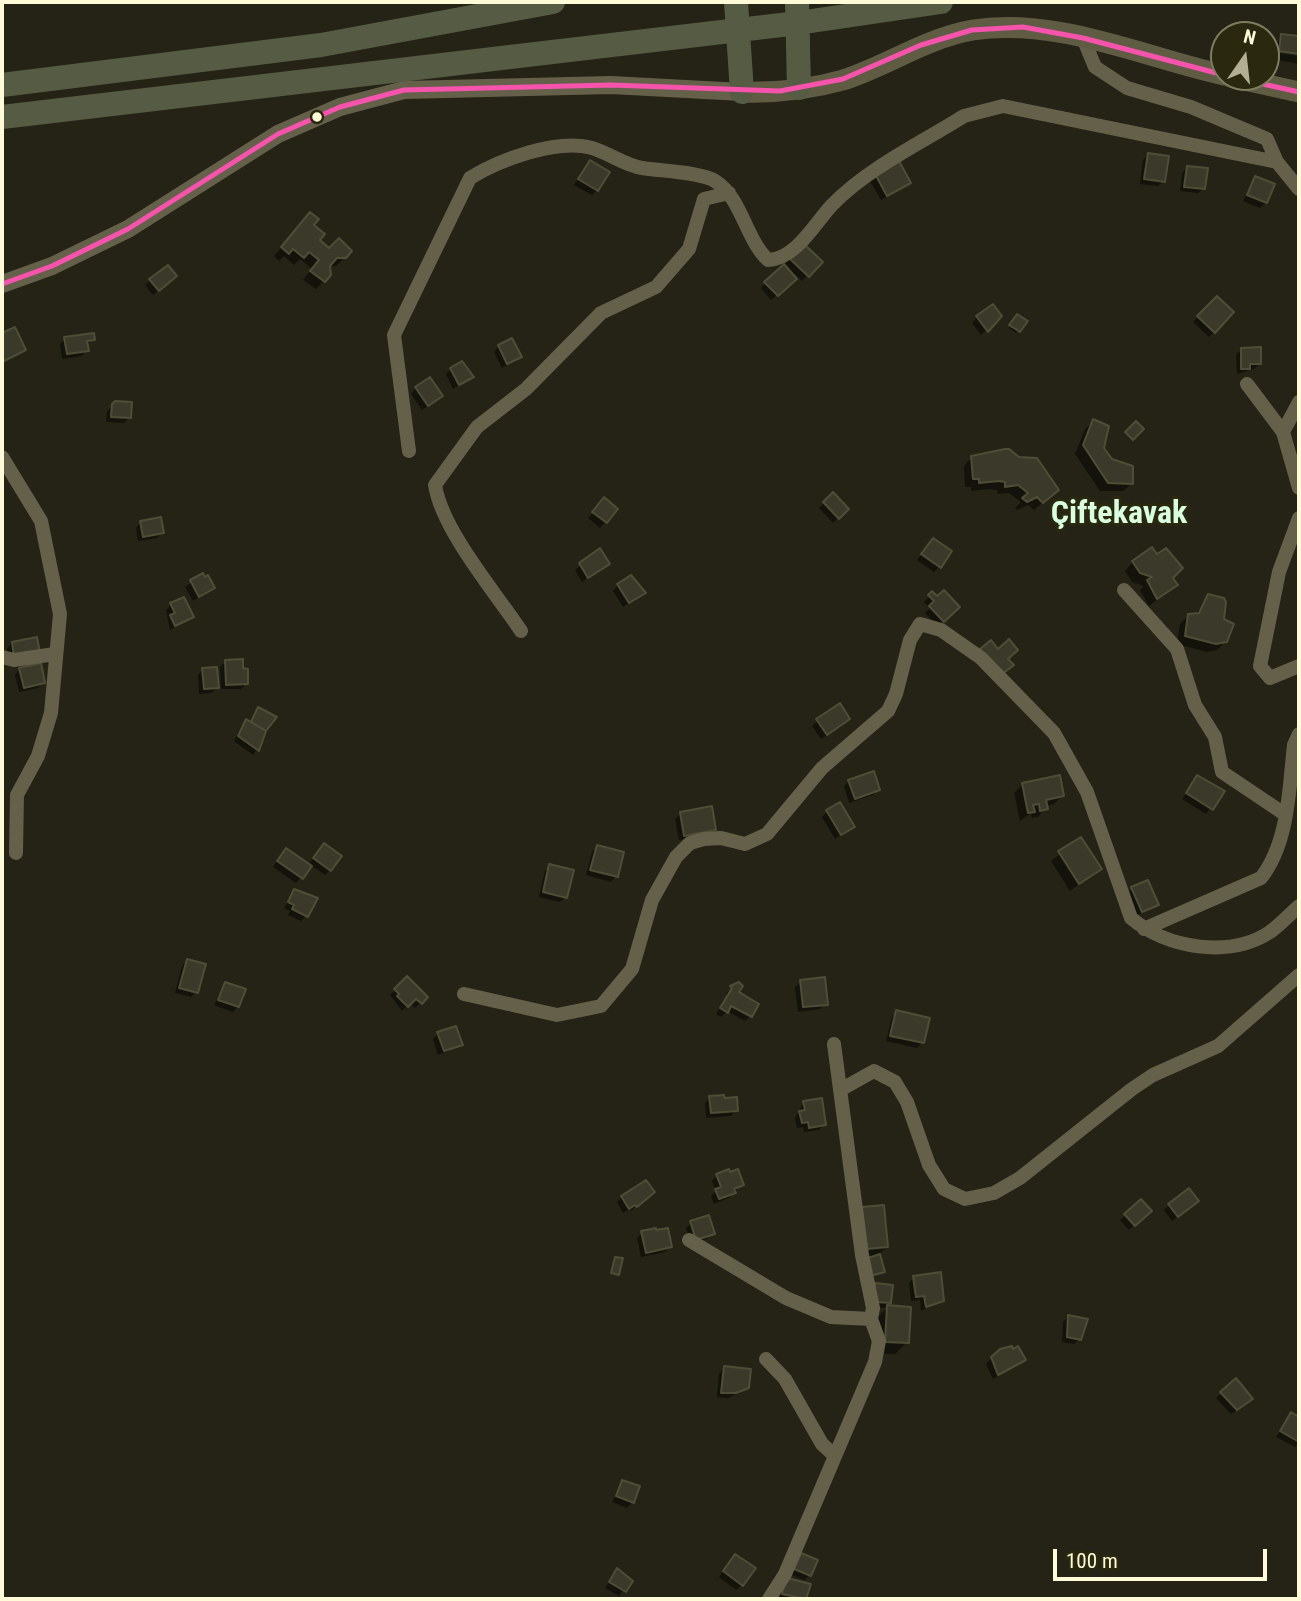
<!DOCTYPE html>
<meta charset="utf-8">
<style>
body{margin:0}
#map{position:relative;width:1301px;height:1601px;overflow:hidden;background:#242315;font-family:"Roboto Condensed",sans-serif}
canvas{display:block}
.frame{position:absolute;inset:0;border:4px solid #fffbd8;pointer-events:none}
.north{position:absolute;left:1210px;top:21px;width:70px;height:70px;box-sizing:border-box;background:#2a290f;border:2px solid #7f7d5f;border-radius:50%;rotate:14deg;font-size:19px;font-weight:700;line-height:28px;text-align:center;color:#fffbd8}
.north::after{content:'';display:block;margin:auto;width:24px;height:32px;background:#b2af94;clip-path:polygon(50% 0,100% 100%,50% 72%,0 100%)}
.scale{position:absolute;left:1053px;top:1549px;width:214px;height:32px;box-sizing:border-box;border:4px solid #fffbd8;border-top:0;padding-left:9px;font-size:21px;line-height:24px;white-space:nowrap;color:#fffbd8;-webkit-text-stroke:5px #2a290f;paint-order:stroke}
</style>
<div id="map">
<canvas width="1301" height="1601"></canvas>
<div class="frame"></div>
<div class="north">N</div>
<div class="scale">100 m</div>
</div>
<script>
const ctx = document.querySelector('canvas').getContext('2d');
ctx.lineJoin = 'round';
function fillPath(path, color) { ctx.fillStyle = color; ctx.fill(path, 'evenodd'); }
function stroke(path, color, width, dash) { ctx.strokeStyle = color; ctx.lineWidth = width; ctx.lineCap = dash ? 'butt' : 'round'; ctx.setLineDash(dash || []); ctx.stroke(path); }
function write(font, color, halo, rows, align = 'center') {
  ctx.font = font + ' "Roboto Condensed",sans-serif'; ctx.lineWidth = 6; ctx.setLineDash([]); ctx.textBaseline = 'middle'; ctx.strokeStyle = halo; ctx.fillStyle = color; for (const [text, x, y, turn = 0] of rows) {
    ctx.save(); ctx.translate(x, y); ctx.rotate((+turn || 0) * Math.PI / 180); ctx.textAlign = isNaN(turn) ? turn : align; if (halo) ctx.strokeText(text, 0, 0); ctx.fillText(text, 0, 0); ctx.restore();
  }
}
fillPath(new Path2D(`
 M 1282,36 L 1299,38 L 1299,53 L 1273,49 Z
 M 1272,52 L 1299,56 L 1299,64 L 1271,59 Z
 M 1148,155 L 1164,181 L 1158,186 L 1140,184 L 1143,160 Z
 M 590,162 L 597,190 L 592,195 L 574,185 Z
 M 1187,168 L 1204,188 L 1198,193 L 1180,191 L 1182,173 Z
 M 876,176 L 909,182 L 881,200 L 870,181 Z
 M 1255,178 L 1266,202 L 1260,208 L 1243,201 Z
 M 302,223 L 312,225 L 317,240 L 329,250 L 345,257 L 336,266 L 328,266 L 329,275 L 316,289 L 303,280 L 312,269 L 300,259 L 294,265 L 284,256 L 279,261 L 274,256 Z
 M 803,246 L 821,262 L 802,281 L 790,270 L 788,272 L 795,279 L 771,300 L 761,288 Z
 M 168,267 L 170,281 L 153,295 L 145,285 Z
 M 1217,298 L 1232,313 L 1209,337 L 1193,322 Z
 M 1000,316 L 981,335 L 972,323 L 977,317 Z
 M 1015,318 L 1025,322 L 1016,333 L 1009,328 Z
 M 14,329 L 24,350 L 2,363 L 2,335 Z
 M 65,339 L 94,339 L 86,345 L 87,350 L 82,356 L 62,359 L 60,344 Z
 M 499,346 L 520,357 L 502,368 L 494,352 Z
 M 1242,349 L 1260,363 L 1254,369 L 1237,374 L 1236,355 Z
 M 451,369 L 472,377 L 453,389 L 446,374 Z
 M 416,388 L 435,401 L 422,410 L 411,394 Z
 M 116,403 L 129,418 L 124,423 L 106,422 L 107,411 Z
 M 1094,421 L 1102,448 L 1132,483 L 1123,491 L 1100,491 L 1075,454 L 1085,429 Z
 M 972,457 L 1018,459 L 1048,498 L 1034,510 L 1028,505 L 1017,510 L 1015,508 L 1021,502 L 1009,493 L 998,494 L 997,490 L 989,489 L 971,491 L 971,487 L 965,487 L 964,466 Z
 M 833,495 L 847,509 L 833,523 L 819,508 Z
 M 599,505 L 616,509 L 600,528 L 588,518 Z
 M 141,522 L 162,532 L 157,538 L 138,541 L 136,528 Z
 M 928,545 L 939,567 L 934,572 L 917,560 Z
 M 599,551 L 607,564 L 582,582 L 575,570 Z
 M 1133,562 L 1171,578 L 1176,585 L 1149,606 L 1140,590 L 1144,586 L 1132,582 L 1125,571 Z
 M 202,576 L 213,588 L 193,601 L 185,587 Z
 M 618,585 L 643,593 L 623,607 L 613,591 Z
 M 932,593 L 957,607 L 938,626 L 925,613 L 930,608 L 924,602 Z
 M 1209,596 L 1221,617 L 1229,621 L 1226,641 L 1217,650 L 1207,652 L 1177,644 L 1180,624 L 1188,616 L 1195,615 Z
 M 171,605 L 192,617 L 170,630 L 166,610 Z
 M 36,639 L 9,662 L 7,649 L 12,643 Z
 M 226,661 L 247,683 L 241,689 L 221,689 L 220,667 Z
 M 20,669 L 43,682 L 38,688 L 19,692 L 15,675 Z
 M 203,669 L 217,688 L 211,693 L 199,694 L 198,675 Z
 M 258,709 L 275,718 L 253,755 L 234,741 L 241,727 L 246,721 L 249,723 Z
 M 818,720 L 843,724 L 821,739 L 812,726 Z
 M 1198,777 L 1222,792 L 1206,814 L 1182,799 Z
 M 849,781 L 878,790 L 873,795 L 849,803 L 844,786 Z
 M 1023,784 L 1062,796 L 1054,804 L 1046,806 L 1038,817 L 1032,818 L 1031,813 L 1020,821 L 1014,793 Z
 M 827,812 L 853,826 L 835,839 L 822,817 Z
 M 681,814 L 714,830 L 709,835 L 679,840 L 675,819 Z
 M 1080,839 L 1099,869 L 1070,891 L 1051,861 Z
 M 597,847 L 616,876 L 611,882 L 586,875 L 592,852 Z
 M 319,850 L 330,870 L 325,875 L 311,865 L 296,883 L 273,867 L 281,855 L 308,865 Z
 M 550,866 L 566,897 L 560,902 L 539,897 L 545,871 Z
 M 1132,889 L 1157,905 L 1136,916 L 1127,894 Z
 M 295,891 L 306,916 L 301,921 L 288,915 L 290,911 L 284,908 Z
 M 187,961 L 196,992 L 191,997 L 175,993 L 182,966 Z
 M 407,979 L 426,997 L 415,1008 L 410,1003 L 402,1011 L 390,995 Z
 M 801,982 L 826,1004 L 820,1009 L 798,1012 L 795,987 Z
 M 225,984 L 238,1006 L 233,1012 L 214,1005 Z
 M 739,984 L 736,993 L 750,1016 L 745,1021 L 727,1011 L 721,1017 L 716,1014 L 727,995 L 726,993 Z
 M 897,1012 L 922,1042 L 917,1048 L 886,1041 L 892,1017 Z
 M 438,1034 L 461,1045 L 438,1055 L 433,1039 Z
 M 710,1098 L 736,1110 L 731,1116 L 706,1118 L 705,1103 Z
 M 804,1102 L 824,1124 L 819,1130 L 804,1132 L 803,1127 L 797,1128 L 795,1118 Z
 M 717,1175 L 742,1185 L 729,1198 L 714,1204 L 711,1196 L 716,1191 L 712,1181 Z
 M 622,1197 L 647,1197 L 631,1211 L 630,1209 L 623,1213 L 617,1202 Z
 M 1169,1205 L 1191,1206 L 1172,1221 L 1164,1210 Z
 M 1126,1215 L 1144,1216 L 1129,1230 L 1120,1220 Z
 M 855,1217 L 887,1247 L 878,1255 L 883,1271 L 864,1280 L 876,1257 L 859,1257 Z
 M 691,1223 L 713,1233 L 707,1239 L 690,1244 L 686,1228 Z
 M 642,1233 L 670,1247 L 665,1252 L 641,1257 L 637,1238 Z
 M 914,1277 L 942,1300 L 921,1311 L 920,1300 L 911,1301 L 909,1283 Z
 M 871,1290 L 890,1303 L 886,1307 L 909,1308 L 907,1342 L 895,1354 L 874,1353 L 876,1319 L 887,1308 L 872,1307 Z
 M 1068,1317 L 1080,1339 L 1074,1344 L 1062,1342 L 1063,1322 Z
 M 1017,1348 L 1024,1360 L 993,1379 L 986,1364 L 998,1352 Z
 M 724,1368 L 747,1387 L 729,1398 L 717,1397 L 719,1374 Z
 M 1235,1381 L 1246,1404 L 1231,1414 L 1216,1398 Z
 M 1292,1414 L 1299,1419 L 1299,1443 L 1295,1447 L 1276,1437 Z
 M 623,1482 L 632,1502 L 627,1508 L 612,1502 Z
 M 1299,1535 L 1299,1553 L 1297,1552 Z
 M 796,1560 L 810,1575 L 804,1580 L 790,1574 Z
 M 730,1561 L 742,1585 L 736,1590 L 719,1577 Z
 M 617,1570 L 630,1581 L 619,1596 L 605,1588 Z
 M 782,1585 L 808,1586 L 804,1599 L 778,1599 Z`), '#0007');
const building = new Path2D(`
 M 1281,34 L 1299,36 L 1299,54 L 1279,51 Z
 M 1148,153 L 1169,156 L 1165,182 L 1144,179 Z
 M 590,160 L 610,172 L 598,191 L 578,179 Z
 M 899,161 L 911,183 L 887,196 L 875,174 Z
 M 1187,166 L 1208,168 L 1205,189 L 1184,187 Z
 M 1255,176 L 1275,184 L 1267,203 L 1247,195 Z
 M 310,212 L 319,219 L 314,225 L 325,234 L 320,240 L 329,248 L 339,238 L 352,251 L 346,258 L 337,258 L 330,266 L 331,275 L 325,282 L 310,271 L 319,260 L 309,252 L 304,258 L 293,249 L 289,254 L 281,247 Z
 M 803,243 L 823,262 L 809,277 L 789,258 Z
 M 784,264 L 797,279 L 778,296 L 764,282 Z
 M 168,265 L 177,276 L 159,291 L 149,279 Z
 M 1217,296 L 1234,312 L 1215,333 L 1197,316 Z
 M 993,304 L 1002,316 L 988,332 L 976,316 Z
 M 1017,314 L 1028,321 L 1020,332 L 1009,325 Z
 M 15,327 L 26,350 L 2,362 L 2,333 Z
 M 94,333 L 95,340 L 87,341 L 89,351 L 67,354 L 64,337 Z
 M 512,338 L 522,357 L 507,364 L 498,345 Z
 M 1261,347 L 1261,364 L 1250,364 L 1250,369 L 1241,369 L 1241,348 Z
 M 462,361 L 474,377 L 459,385 L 450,368 Z
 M 430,377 L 443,396 L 428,406 L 415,387 Z
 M 115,401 L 132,402 L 131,418 L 111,417 L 112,404 Z
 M 1093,419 L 1109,426 L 1104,448 L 1112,459 L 1133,466 L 1133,484 L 1108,483 L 1083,445 Z
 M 1136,421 L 1144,429 L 1133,440 L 1125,432 Z
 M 1005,449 L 1009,449 L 1019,457 L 1037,458 L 1059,490 L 1043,503 L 1037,497 L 1027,502 L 1022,498 L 1028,493 L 1018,485 L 1005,487 L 1005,482 L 999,481 L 979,483 L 979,479 L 973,479 L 971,456 Z
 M 833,492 L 849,509 L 839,519 L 823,502 Z
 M 604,497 L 618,509 L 607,523 L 592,512 Z
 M 161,517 L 164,533 L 143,537 L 140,521 Z
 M 933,538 L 952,551 L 941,568 L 921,554 Z
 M 1152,547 L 1157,554 L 1166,548 L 1183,568 L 1173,578 L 1178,585 L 1157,599 L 1147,580 L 1152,577 L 1140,573 L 1132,561 Z
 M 600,548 L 610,564 L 588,578 L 579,563 Z
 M 203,573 L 205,577 L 208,575 L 215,588 L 199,597 L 190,580 Z
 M 631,575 L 646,593 L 629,603 L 617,584 Z
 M 944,590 L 960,607 L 944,622 L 929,606 L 934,601 L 928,595 L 932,591 L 937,596 Z
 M 1208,594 L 1224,598 L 1226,602 L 1224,619 L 1234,624 L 1227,642 L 1216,644 L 1185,636 L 1188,614 L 1199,613 Z
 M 184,597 L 194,617 L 175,626 L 170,615 L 175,613 L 170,603 Z
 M 37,637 L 40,653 L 14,657 L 12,642 Z
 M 1009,639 L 1018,650 L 1008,659 L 1014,665 L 1001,675 L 980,649 L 991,640 L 998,649 Z
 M 243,659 L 243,668 L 248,669 L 248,684 L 226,685 L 225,660 Z
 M 41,663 L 45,683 L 24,688 L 19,668 Z
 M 217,667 L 219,688 L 204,689 L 202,668 Z
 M 840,703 L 850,719 L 827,735 L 816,719 Z
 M 258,707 L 277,717 L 266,731 L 251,722 Z
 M 246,719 L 266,731 L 259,751 L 238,736 Z
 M 874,771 L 880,790 L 855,799 L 848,780 Z
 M 1060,775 L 1064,796 L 1046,800 L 1048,809 L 1040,811 L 1039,804 L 1033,805 L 1035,812 L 1028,813 L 1022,783 Z
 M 1197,775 L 1225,791 L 1213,810 L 1186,793 Z
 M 840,802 L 855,827 L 841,835 L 826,810 Z
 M 712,806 L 716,830 L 684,836 L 680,812 Z
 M 1081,837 L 1102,869 L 1079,884 L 1058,851 Z
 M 324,843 L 342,856 L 331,871 L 313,858 Z
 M 597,845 L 624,852 L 618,877 L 590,870 Z
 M 286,848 L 312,866 L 303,879 L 277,861 Z
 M 549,864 L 574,870 L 567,898 L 543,892 Z
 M 1148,880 L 1159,905 L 1142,912 L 1131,887 Z
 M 294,889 L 318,898 L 308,917 L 292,909 L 294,905 L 288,902 Z
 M 187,959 L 206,964 L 198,993 L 179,988 Z
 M 407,976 L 428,997 L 422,1004 L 416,999 L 408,1007 L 397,996 L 399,994 L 394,989 Z
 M 825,977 L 828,1005 L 803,1007 L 800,980 Z
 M 225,982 L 246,989 L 239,1007 L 218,1000 Z
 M 739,982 L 743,986 L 739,992 L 759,1004 L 752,1017 L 731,1006 L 728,1013 L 720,1008 L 732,988 L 730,986 Z
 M 896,1010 L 930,1018 L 924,1043 L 890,1036 Z
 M 456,1026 L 463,1045 L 444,1051 L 437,1032 Z
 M 724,1095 L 725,1098 L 737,1097 L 738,1111 L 711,1113 L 709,1096 Z
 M 822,1098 L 826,1125 L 809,1128 L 808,1122 L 802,1123 L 799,1111 L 805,1110 L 803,1101 Z
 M 729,1169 L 730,1172 L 738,1169 L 744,1185 L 734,1189 L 736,1193 L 719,1199 L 715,1189 L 721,1187 L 716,1174 Z
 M 646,1180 L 655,1192 L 637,1207 L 635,1205 L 629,1209 L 621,1196 Z
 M 1189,1188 L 1199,1201 L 1178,1217 L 1168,1204 Z
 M 1141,1199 L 1152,1211 L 1135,1226 L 1124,1214 Z
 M 884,1205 L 888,1247 L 867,1249 L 862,1207 Z
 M 709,1215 L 715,1234 L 696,1240 L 690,1221 Z
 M 656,1228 L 656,1230 L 668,1228 L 672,1247 L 646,1253 L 641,1231 Z
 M 880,1254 L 885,1272 L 870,1276 L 865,1259 Z
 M 615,1257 L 623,1258 L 619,1275 L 611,1273 Z
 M 941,1272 L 944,1301 L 926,1307 L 924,1296 L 916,1297 L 913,1276 Z
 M 875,1283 L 893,1285 L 891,1303 L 876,1302 Z
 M 887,1305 L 911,1307 L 909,1343 L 885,1342 Z
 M 1068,1315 L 1088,1319 L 1081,1340 L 1067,1337 Z
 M 1012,1346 L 1013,1349 L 1018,1346 L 1026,1360 L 998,1375 L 991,1357 L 1000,1349 Z
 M 724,1366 L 751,1369 L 749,1388 L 736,1393 L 721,1393 Z
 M 1236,1378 L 1253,1399 L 1237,1410 L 1220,1392 Z
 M 1291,1412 L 1299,1417 L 1299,1442 L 1280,1431 Z
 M 622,1480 L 640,1486 L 634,1503 L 616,1496 Z
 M 801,1553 L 818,1560 L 811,1576 L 794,1569 Z
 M 735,1554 L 756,1568 L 743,1586 L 723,1571 Z
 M 617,1568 L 633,1581 L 626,1592 L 609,1582 Z
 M 787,1578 L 811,1584 L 806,1599 L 782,1594 Z`);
fillPath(building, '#3b3a2a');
stroke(building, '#4e4e37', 2);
stroke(new Path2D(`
 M 1083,38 L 1095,67 L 1127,88 L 1191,107 L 1267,139 L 1277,162 L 1299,189
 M 1247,384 L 1283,432 L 1299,488
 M 1283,432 L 1299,402
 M 409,451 L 394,335 L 470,178 C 499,160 557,138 592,148 C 609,153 624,165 642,168 C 660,171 701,172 715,181 C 742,198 745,238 768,260 C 796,259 815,223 832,205 C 868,168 921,143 964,116 L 1003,106 L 1277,162
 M 2,457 L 41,521 L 60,614 L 51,713 L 38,756 L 17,795 L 16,853
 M 1299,518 L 1279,572 L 1260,666 L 1270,678 L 1299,666
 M 1124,590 L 1177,649 L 1195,705 L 1215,737 L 1222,772 L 1286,815
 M 521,631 C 495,592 442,530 435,485 L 477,427 L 526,389 L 601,313 L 656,287 L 689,249 L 704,199 L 729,193
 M 2,657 L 14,660 L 55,654
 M 1144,929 L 1261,878 C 1289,842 1289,788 1294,745 L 1299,734
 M 464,994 L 557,1015 L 601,1006 L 632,969 L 652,900 L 676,857 L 690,843 L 704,839 L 721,838 L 745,844 L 767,834 L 822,768 L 888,711 L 896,694 L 910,640 L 920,624 L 941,630 L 981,658 L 1054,733 L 1087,792 L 1131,918 C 1166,948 1229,959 1270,932 C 1281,924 1290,914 1299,906
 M 840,1090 L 874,1071 L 895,1082 L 907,1102 L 929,1165 L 944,1189 L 965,1199 L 994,1193 L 1020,1178 L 1132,1089 L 1153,1075 L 1218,1046 L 1299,975
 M 689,1240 L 786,1298 L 831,1317 L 871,1319
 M 766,1359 L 785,1379 L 822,1444 L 835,1456
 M 769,1599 L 785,1574 L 875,1362 L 879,1341 L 871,1319 L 873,1308 L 862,1255 L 834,1044`), '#65604a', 14);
stroke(new Path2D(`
 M 2,284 L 52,266 L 128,229 L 278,134 L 340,107 L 404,90 L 611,85 L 742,92`), '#65604a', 18);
stroke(new Path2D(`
 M 1231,77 L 1299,92
 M 742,92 C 775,93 811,89 843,80 C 887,66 926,38 973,30 C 1057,17 1143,57 1224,75`), '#605c44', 21);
stroke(new Path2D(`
 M 736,2 L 742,92
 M 797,2 L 799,88
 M 2,85 L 321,45 L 553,2
 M 2,117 L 798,23 L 941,2`), '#565c44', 24);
stroke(new Path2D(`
 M 1231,77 L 1299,92
 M 2,284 L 52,266 L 128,229 L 278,134 L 340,107 L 404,90 L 611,85 L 780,91 L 843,79 L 921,45 L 972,30 L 1023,27 L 1083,38 L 1224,75`), '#f653ac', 5);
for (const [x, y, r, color] of [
 [317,117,6,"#fffbd8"]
]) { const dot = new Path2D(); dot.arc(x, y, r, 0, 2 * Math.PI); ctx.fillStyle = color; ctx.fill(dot); stroke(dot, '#2a290f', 2.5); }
write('bold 32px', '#daffe0', '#2a290f', [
 ["Çiftekavak",1119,515]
]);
</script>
